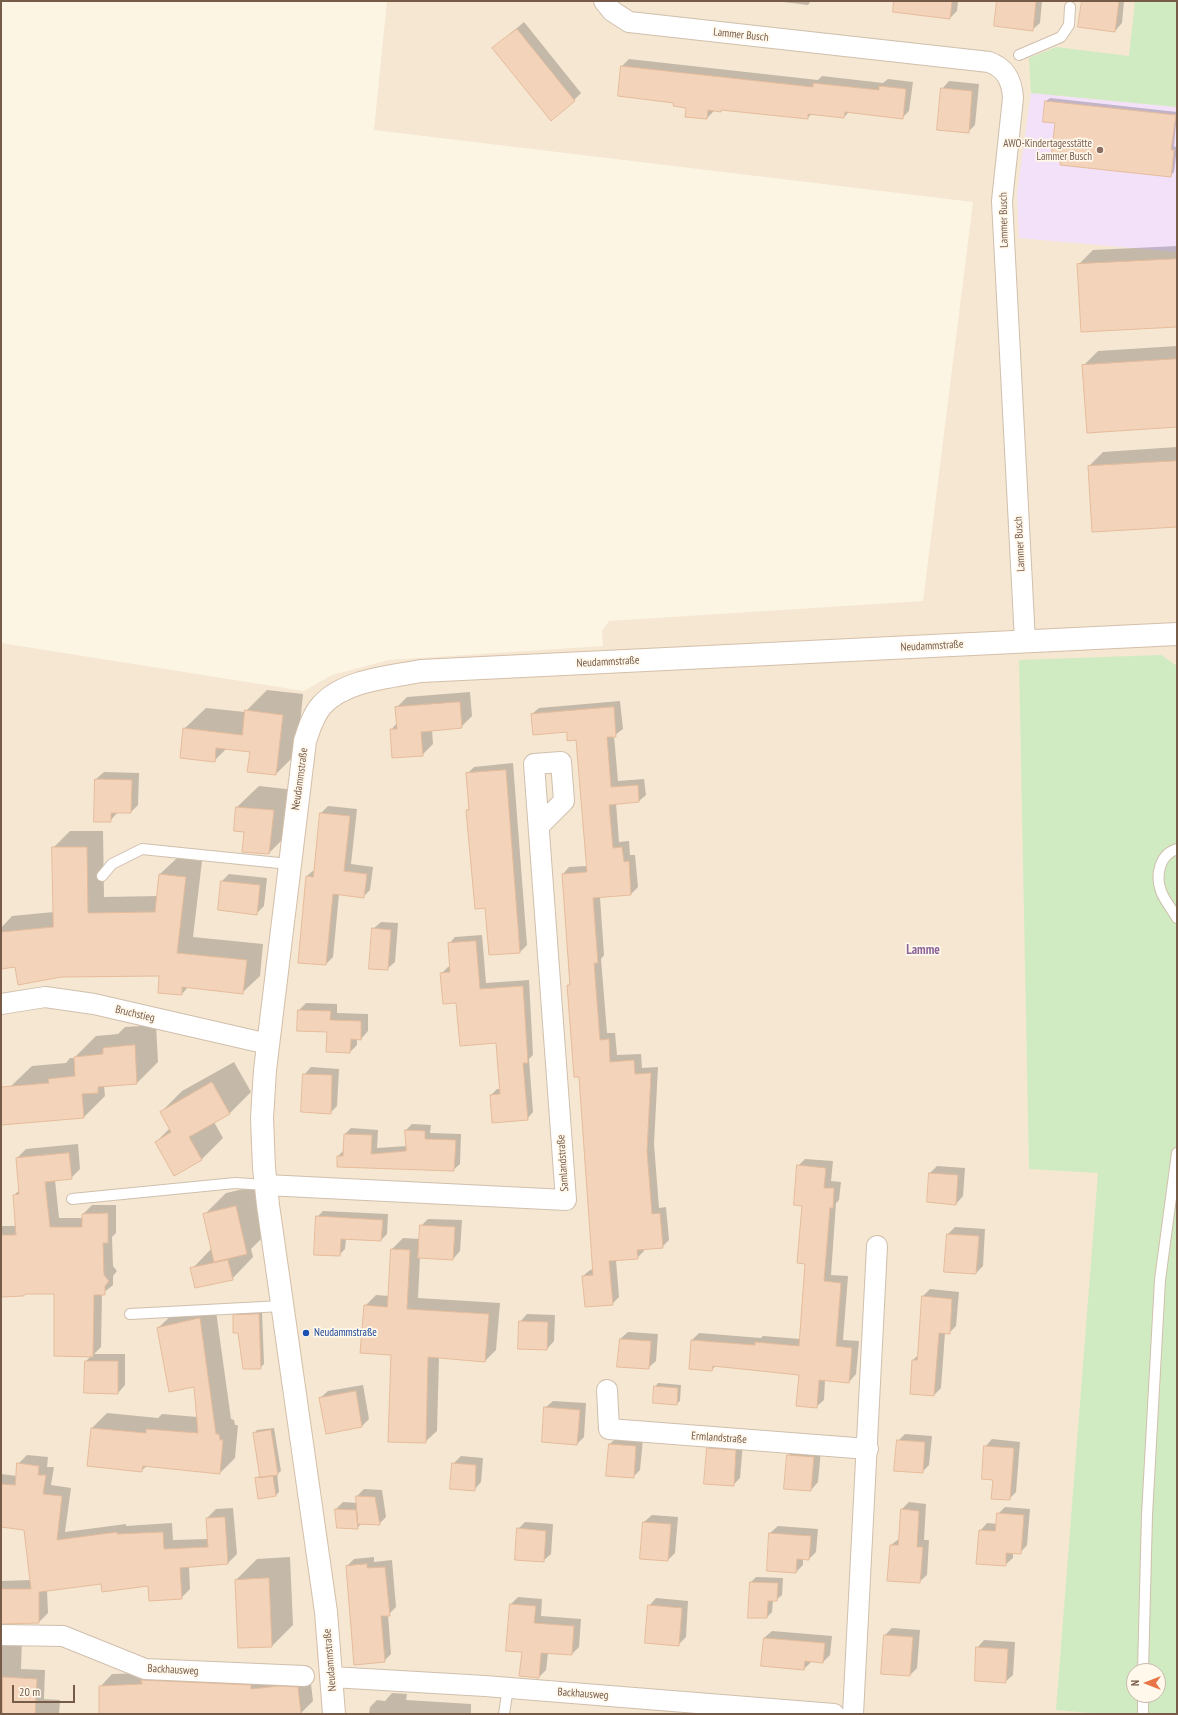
<!DOCTYPE html>
<meta charset="utf-8">
<style>
body{margin:0}
#map{position:relative;width:1178px;height:1715px;overflow:hidden;background:#fdf5e4;font-family:"PT Sans Narrow",sans-serif}
canvas{display:block}
.frame{position:absolute;inset:0;border:2px solid #765b49;pointer-events:none}
.north{position:absolute;left:1126px;top:1663px;width:40px;height:40px;box-sizing:border-box;background:#fff8eb;border:1px solid #c8b9aa;border-radius:50%;rotate:270deg;font-size:11px;font-weight:700;line-height:16px;text-align:center;color:#765b49}
.north::after{content:'';display:block;margin:auto;width:14px;height:18px;background:#e97446;clip-path:polygon(50% 0,100% 100%,50% 72%,0 100%)}
.scale{position:absolute;left:12px;top:1685px;width:63px;height:18px;box-sizing:border-box;border:2px solid #765b49;border-top:0;padding-left:5px;font-size:12px;line-height:14px;white-space:nowrap;color:#765b49;-webkit-text-stroke:3px #fff8eb;paint-order:stroke}
</style>
<div id="map">
<canvas width="1178" height="1715"></canvas>
<div class="frame"></div>
<div class="north">N</div>
<div class="scale">20 m</div>
</div>
<script>
const ctx = document.querySelector('canvas').getContext('2d');
ctx.lineJoin = 'round';
function fillPath(path, color) { ctx.fillStyle = color; ctx.fill(path, 'evenodd'); }
function stroke(path, color, width, dash) { ctx.strokeStyle = color; ctx.lineWidth = width; ctx.lineCap = dash ? 'butt' : 'round'; ctx.setLineDash(dash || []); ctx.stroke(path); }
function write(font, color, halo, rows, align = 'center') {
  ctx.font = font + ' "PT Sans Narrow",sans-serif'; ctx.lineWidth = 3.5; ctx.setLineDash([]); ctx.textBaseline = 'middle'; ctx.strokeStyle = halo; ctx.fillStyle = color; for (const [text, x, y, turn = 0] of rows) {
    ctx.save(); ctx.translate(x, y); ctx.rotate((+turn || 0) * Math.PI / 180); ctx.textAlign = isNaN(turn) ? turn : align; if (halo) ctx.strokeText(text, 0, 0); ctx.fillText(text, 0, 0); ctx.restore();
  }
}
fillPath(new Path2D(`
 M 387,1 L 1177,1 L 1177,1714 L 1,1714 L 1,643 L 304,691 L 332,675 L 389,660 L 603,646 L 602,631 L 609,621 L 923,601 L 973,202 L 374,130 ZM 1134,1671 L 1158,1671 L 1158,1695 L 1134,1695 Z`), '#f5e7d2');
fillPath(new Path2D(`
 M 1031,93 L 1177,107 L 1177,252 L 1019,238 L 1017,193 Z`), '#f2e1f9');
fillPath(new Path2D(`
 M 1135,1 L 1177,1 L 1177,107 L 1031,93 L 1029,58 L 1056,47 L 1129,56 Z
 M 1161,655 L 1177,666 L 1177,1714 L 1103,1714 L 1056,1710 L 1098,1173 L 1029,1169 L 1019,660 ZM 1134,1671 L 1158,1671 L 1158,1695 L 1134,1695 Z`), '#d0ebc2');
fillPath(new Path2D(`
 M 775,1 L 811,1 L 808,5 Z
 M 920,1 L 958,1 L 957,11 L 950,18 Z
 M 998,1 L 1042,1 L 1040,23 L 1032,30 Z
 M 1083,1 L 1124,1 L 1122,23 L 1115,31 Z
 M 524,22 L 581,93 L 574,100 L 494,48 Z
 M 629,59 L 818,80 L 822,76 L 883,83 L 888,79 L 913,82 L 909,111 L 902,118 L 849,112 L 844,117 L 812,114 L 807,118 L 722,109 L 714,111 L 707,118 L 687,107 L 675,102 L 622,66 Z
 M 949,81 L 979,84 L 975,125 L 968,132 L 942,89 Z
 M 1050,98 L 1177,112 L 1174,146 L 1177,148 L 1174,172 L 1170,176 L 1056,122 L 1046,101 Z
 M 1177,246 L 1177,326 L 1078,265 L 1093,250 Z
 M 1177,346 L 1177,426 L 1083,366 L 1098,351 Z
 M 1177,447 L 1177,526 L 1089,466 L 1103,452 Z
 M 267,690 L 303,694 L 297,753 L 276,774 L 251,751 L 227,748 L 214,761 L 184,729 L 206,708 L 245,712 Z
 M 470,692 L 472,716 L 461,727 L 432,730 L 433,744 L 422,755 L 391,730 L 397,723 L 396,708 L 407,697 Z
 M 620,701 L 623,729 L 614,736 L 618,781 L 644,779 L 646,795 L 639,801 L 616,803 L 619,842 L 629,841 L 630,855 L 635,855 L 638,887 L 631,894 L 600,897 L 604,955 L 601,959 L 607,1033 L 615,1033 L 617,1055 L 641,1054 L 642,1068 L 658,1067 L 654,1144 L 659,1208 L 666,1207 L 669,1240 L 662,1247 L 644,1248 L 644,1251 L 637,1258 L 616,1260 L 619,1297 L 612,1304 L 583,1276 L 590,1270 L 594,1269 L 580,1076 L 575,1076 L 563,874 L 569,867 L 587,866 L 577,739 L 567,731 L 532,714 L 539,708 Z
 M 513,763 L 527,945 L 520,952 L 486,907 L 467,810 L 470,808 L 467,774 L 474,767 Z
 M 104,772 L 139,773 L 138,805 L 131,812 L 118,812 L 110,821 L 96,779 Z
 M 259,786 L 295,790 L 290,832 L 269,853 L 243,851 L 245,831 L 237,807 Z
 M 328,806 L 357,809 L 351,864 L 373,867 L 370,890 L 363,897 L 339,894 L 333,957 L 326,964 L 307,876 L 315,869 L 321,813 Z
 M 70,831 L 103,831 L 104,897 L 158,896 L 160,874 L 177,858 L 202,861 L 193,937 L 263,944 L 260,976 L 243,992 L 188,987 L 182,994 L 160,975 L 16,966 L 1,968 L 1,928 L 12,916 L 54,912 L 53,848 Z
 M 229,874 L 267,878 L 264,906 L 256,914 L 222,881 Z
 M 381,922 L 398,923 L 395,962 L 387,969 L 373,929 Z
 M 482,935 L 486,983 L 529,980 L 533,1055 L 529,1059 L 533,1112 L 527,1119 L 491,1095 L 497,1089 L 501,1089 L 497,1042 L 457,1002 L 442,973 L 448,967 L 451,966 L 449,944 L 455,937 Z
 M 306,1003 L 337,1004 L 337,1013 L 368,1014 L 368,1031 L 361,1039 L 357,1038 L 357,1045 L 350,1052 L 328,1031 L 299,1010 Z
 M 156,1025 L 158,1062 L 137,1083 L 104,1086 L 105,1096 L 84,1117 L 10,1087 L 32,1066 L 66,1063 L 70,1058 L 74,1058 L 96,1036 L 118,1034 L 125,1027 Z
 M 234,1062 L 251,1092 L 230,1113 L 214,1122 L 223,1138 L 202,1159 L 174,1175 L 156,1142 L 170,1128 L 161,1112 L 182,1091 Z
 M 311,1067 L 339,1069 L 337,1106 L 330,1113 L 304,1075 Z
 M 412,1124 L 431,1125 L 430,1133 L 461,1134 L 460,1164 L 453,1170 L 338,1156 L 344,1150 L 345,1134 L 351,1128 L 378,1130 L 377,1148 L 407,1146 L 406,1130 Z
 M 78,1144 L 80,1169 L 71,1178 L 55,1180 L 59,1218 L 83,1218 L 83,1214 L 92,1205 L 116,1205 L 116,1233 L 112,1237 L 113,1266 L 117,1271 L 113,1276 L 113,1285 L 102,1294 L 101,1347 L 94,1354 L 125,1354 L 125,1385 L 118,1393 L 86,1361 L 91,1356 L 55,1293 L 25,1293 L 1,1296 L 1,1226 L 16,1226 L 14,1195 L 20,1190 L 17,1158 L 26,1149 Z
 M 805,1159 L 833,1161 L 831,1181 L 841,1182 L 839,1200 L 836,1203 L 831,1275 L 848,1276 L 843,1340 L 859,1341 L 856,1374 L 849,1382 L 825,1380 L 824,1400 L 816,1407 L 800,1374 L 716,1365 L 712,1370 L 692,1340 L 699,1333 L 761,1338 L 763,1336 L 800,1339 L 806,1263 L 803,1205 L 798,1166 Z
 M 937,1166 L 965,1168 L 963,1196 L 956,1204 L 930,1173 Z
 M 257,1186 L 268,1232 L 251,1249 L 253,1257 L 232,1279 L 192,1269 L 212,1248 L 205,1214 L 226,1193 Z
 M 323,1211 L 388,1214 L 387,1234 L 381,1240 L 346,1238 L 345,1249 L 339,1255 L 317,1217 Z
 M 428,1219 L 462,1220 L 460,1251 L 453,1259 L 420,1257 L 418,1298 L 500,1303 L 496,1350 L 485,1361 L 439,1357 L 437,1431 L 425,1442 L 392,1354 L 365,1306 L 376,1295 L 389,1296 L 392,1249 L 403,1238 L 420,1239 L 421,1226 Z
 M 955,1227 L 985,1229 L 983,1266 L 976,1273 L 948,1234 Z
 M 930,1289 L 959,1292 L 956,1326 L 949,1333 L 945,1333 L 941,1388 L 934,1395 L 911,1393 L 913,1360 L 918,1355 L 923,1296 Z
 M 215,1304 L 231,1419 L 234,1420 L 235,1425 L 238,1425 L 235,1458 L 220,1473 L 147,1466 L 142,1470 L 92,1428 L 107,1413 L 158,1418 L 162,1414 L 197,1417 L 195,1385 L 158,1328 L 174,1313 Z
 M 262,1311 L 264,1364 L 260,1368 L 234,1316 L 237,1312 Z
 M 527,1314 L 555,1315 L 554,1341 L 547,1349 L 520,1322 Z
 M 628,1332 L 658,1334 L 656,1361 L 648,1368 L 620,1339 Z
 M 658,1383 L 681,1385 L 680,1401 L 676,1404 L 655,1387 Z
 M 363,1385 L 369,1419 L 362,1426 L 320,1398 L 328,1391 Z
 M 553,1401 L 586,1403 L 584,1437 L 577,1444 L 545,1408 Z
 M 274,1428 L 281,1471 L 277,1474 L 279,1492 L 276,1495 L 259,1498 L 256,1479 L 260,1475 L 254,1434 L 257,1430 Z
 M 905,1434 L 932,1436 L 929,1465 L 922,1472 L 898,1441 Z
 M 617,1437 L 643,1439 L 640,1470 L 633,1477 L 610,1444 Z
 M 992,1439 L 1020,1442 L 1016,1492 L 1009,1499 L 994,1479 L 985,1447 Z
 M 715,1441 L 743,1443 L 740,1478 L 733,1485 L 708,1449 Z
 M 795,1448 L 821,1450 L 818,1482 L 811,1490 L 788,1456 Z
 M 27,1455 L 48,1457 L 47,1467 L 54,1467 L 51,1485 L 71,1488 L 65,1532 L 126,1524 L 126,1526 L 172,1523 L 173,1540 L 209,1539 L 207,1518 L 216,1509 L 233,1508 L 237,1554 L 228,1563 L 189,1566 L 190,1589 L 181,1598 L 149,1584 L 102,1583 L 47,1590 L 48,1613 L 39,1622 L 1,1623 L 1,1581 L 31,1580 L 25,1529 L 1,1526 L 1,1474 L 17,1476 L 18,1464 Z
 M 461,1456 L 483,1458 L 481,1482 L 474,1490 L 453,1464 Z
 M 364,1489 L 382,1490 L 386,1517 L 379,1524 L 362,1523 L 357,1528 L 336,1509 L 343,1502 L 358,1503 L 357,1496 Z
 M 909,1502 L 926,1504 L 924,1540 L 929,1540 L 927,1575 L 919,1582 L 888,1580 L 891,1545 L 900,1538 L 902,1509 Z
 M 1005,1507 L 1030,1509 L 1027,1545 L 1020,1553 L 1013,1552 L 1013,1558 L 1005,1565 L 980,1531 L 987,1523 L 997,1524 L 998,1514 Z
 M 652,1515 L 678,1517 L 675,1553 L 668,1560 L 644,1522 Z
 M 525,1522 L 553,1524 L 551,1554 L 543,1561 L 518,1529 Z
 M 778,1526 L 818,1529 L 816,1552 L 809,1559 L 803,1559 L 803,1565 L 796,1572 L 770,1533 Z
 M 290,1557 L 293,1625 L 272,1646 L 236,1580 L 257,1559 Z
 M 374,1557 L 374,1562 L 392,1560 L 396,1607 L 388,1615 L 391,1654 L 384,1661 L 347,1566 L 354,1559 Z
 M 756,1577 L 783,1578 L 782,1595 L 776,1600 L 773,1600 L 772,1612 L 767,1617 L 751,1582 Z
 M 518,1597 L 542,1599 L 541,1616 L 581,1619 L 579,1647 L 572,1654 L 548,1653 L 546,1670 L 539,1677 L 521,1675 L 523,1652 L 511,1604 Z
 M 656,1598 L 688,1601 L 686,1637 L 678,1645 L 649,1606 Z
 M 892,1628 L 920,1630 L 917,1668 L 910,1675 L 885,1635 Z
 M 772,1631 L 832,1636 L 830,1655 L 823,1662 L 811,1662 L 804,1669 L 764,1638 Z
 M 1,1633 L 22,1638 L 21,1669 L 45,1670 L 44,1699 L 60,1700 L 59,1714 L 1,1714 Z
 M 984,1640 L 1015,1642 L 1013,1675 L 1005,1682 L 977,1648 Z
 M 149,1673 L 310,1675 L 313,1701 L 301,1713 L 290,1714 L 100,1714 L 100,1687 L 112,1674 Z
 M 392,1693 L 407,1694 L 406,1700 L 471,1704 L 471,1714 L 369,1714 L 370,1707 L 377,1700 L 385,1701 Z`), '#0003');
const building = new Path2D(`
 M 894,1 L 952,1 L 950,19 L 893,12 Z
 M 997,1 L 1036,1 L 1033,31 L 994,26 Z
 M 1082,1 L 1119,1 L 1115,32 L 1078,27 Z
 M 517,29 L 575,101 L 551,121 L 492,48 Z
 M 621,66 L 813,87 L 813,83 L 879,90 L 879,86 L 906,89 L 903,119 L 845,112 L 844,118 L 808,114 L 808,119 L 721,110 L 721,112 L 708,110 L 707,119 L 685,117 L 686,108 L 673,106 L 674,103 L 618,96 Z
 M 941,88 L 972,91 L 969,133 L 937,130 Z
 M 1045,101 L 1176,115 L 1171,150 L 1174,150 L 1171,177 L 1060,165 L 1060,158 L 1051,156 L 1055,123 L 1043,122 Z
 M 1177,259 L 1177,327 L 1081,332 L 1077,264 Z
 M 1177,359 L 1177,427 L 1087,433 L 1082,365 Z
 M 1177,461 L 1177,527 L 1092,532 L 1088,466 Z
 M 460,702 L 462,728 L 421,732 L 423,756 L 392,758 L 390,729 L 397,729 L 395,707 Z
 M 614,707 L 616,737 L 607,737 L 611,787 L 638,785 L 639,802 L 609,805 L 613,848 L 622,847 L 624,862 L 629,861 L 631,895 L 593,898 L 598,963 L 594,963 L 600,1040 L 609,1039 L 610,1062 L 634,1060 L 635,1074 L 651,1073 L 647,1151 L 652,1214 L 660,1213 L 663,1248 L 637,1250 L 638,1259 L 609,1261 L 613,1305 L 585,1307 L 582,1276 L 593,1275 L 579,1077 L 574,1077 L 570,1024 L 567,985 L 570,985 L 562,874 L 587,872 L 576,740 L 567,741 L 567,732 L 533,735 L 531,714 Z
 M 245,710 L 283,715 L 276,775 L 247,772 L 250,752 L 216,748 L 215,762 L 180,758 L 183,728 L 242,735 Z
 M 506,770 L 520,953 L 489,955 L 485,908 L 475,909 L 466,810 L 469,810 L 466,773 Z
 M 95,779 L 132,780 L 131,813 L 111,813 L 111,822 L 94,822 Z
 M 236,807 L 274,810 L 269,854 L 242,852 L 244,832 L 234,831 Z
 M 320,813 L 350,816 L 344,871 L 367,874 L 364,898 L 333,894 L 326,965 L 298,963 L 306,876 L 313,877 Z
 M 52,847 L 87,847 L 88,913 L 155,912 L 159,874 L 186,877 L 177,953 L 247,960 L 243,994 L 182,987 L 182,995 L 158,993 L 159,976 L 61,977 L 18,985 L 15,967 L 1,969 L 1,932 L 53,927 Z
 M 221,881 L 260,885 L 257,915 L 218,910 Z
 M 372,928 L 391,930 L 388,970 L 369,969 Z
 M 476,941 L 480,989 L 523,986 L 528,1063 L 523,1063 L 528,1120 L 492,1123 L 490,1095 L 500,1094 L 496,1043 L 460,1046 L 456,1003 L 443,1004 L 440,973 L 450,972 L 448,943 Z
 M 298,1010 L 331,1011 L 330,1020 L 361,1021 L 361,1040 L 351,1039 L 350,1053 L 326,1052 L 327,1032 L 297,1031 Z
 M 135,1045 L 137,1084 L 98,1087 L 98,1093 L 82,1094 L 84,1118 L 1,1125 L 1,1087 L 49,1083 L 48,1079 L 75,1076 L 74,1057 L 103,1054 L 103,1048 Z
 M 303,1074 L 332,1075 L 331,1114 L 301,1112 Z
 M 212,1082 L 230,1114 L 189,1137 L 202,1160 L 174,1176 L 155,1142 L 171,1132 L 160,1112 Z
 M 405,1130 L 425,1131 L 425,1139 L 456,1140 L 454,1171 L 337,1167 L 337,1156 L 343,1156 L 344,1134 L 372,1135 L 371,1154 L 406,1151 Z
 M 69,1153 L 72,1179 L 45,1182 L 50,1227 L 82,1227 L 82,1214 L 108,1213 L 108,1243 L 103,1243 L 104,1275 L 109,1281 L 105,1286 L 105,1295 L 94,1295 L 93,1357 L 54,1356 L 54,1294 L 26,1294 L 23,1296 L 1,1297 L 1,1235 L 16,1235 L 13,1195 L 19,1194 L 16,1158 Z
 M 797,1165 L 826,1168 L 824,1188 L 834,1188 L 833,1208 L 830,1208 L 824,1281 L 841,1283 L 836,1346 L 852,1348 L 849,1383 L 819,1380 L 817,1408 L 796,1406 L 799,1375 L 713,1366 L 712,1371 L 689,1369 L 691,1340 L 755,1345 L 755,1342 L 799,1346 L 805,1264 L 797,1263 L 802,1206 L 794,1205 Z
 M 929,1173 L 958,1175 L 956,1205 L 927,1202 Z
 M 236,1206 L 247,1254 L 214,1262 L 203,1214 Z
 M 316,1216 L 383,1220 L 381,1241 L 341,1239 L 340,1256 L 314,1255 Z
 M 420,1225 L 455,1227 L 453,1260 L 418,1258 Z
 M 947,1234 L 979,1236 L 976,1274 L 944,1272 Z
 M 391,1249 L 410,1250 L 407,1309 L 489,1314 L 485,1362 L 428,1357 L 426,1443 L 388,1442 L 391,1355 L 360,1353 L 364,1305 L 387,1307 Z
 M 228,1260 L 233,1280 L 195,1288 L 190,1268 Z
 M 922,1296 L 952,1299 L 950,1334 L 939,1333 L 934,1396 L 910,1394 L 912,1360 L 917,1360 Z
 M 259,1314 L 261,1369 L 243,1369 L 238,1333 L 233,1333 L 233,1315 Z
 M 200,1318 L 216,1434 L 219,1434 L 220,1440 L 223,1440 L 220,1474 L 143,1466 L 142,1472 L 87,1466 L 91,1428 L 146,1433 L 146,1429 L 198,1433 L 194,1387 L 169,1392 L 157,1328 Z
 M 519,1321 L 548,1322 L 547,1350 L 518,1349 Z
 M 620,1339 L 651,1341 L 649,1369 L 617,1367 Z
 M 85,1361 L 118,1361 L 118,1394 L 84,1393 Z
 M 654,1386 L 678,1388 L 677,1405 L 653,1403 Z
 M 356,1391 L 362,1427 L 326,1434 L 319,1398 Z
 M 544,1407 L 580,1410 L 577,1445 L 542,1442 Z
 M 271,1430 L 278,1475 L 260,1478 L 253,1433 Z
 M 897,1440 L 925,1442 L 923,1473 L 894,1471 Z
 M 609,1444 L 636,1446 L 634,1478 L 606,1476 Z
 M 984,1446 L 1014,1448 L 1010,1500 L 991,1499 L 993,1480 L 982,1479 Z
 M 707,1448 L 736,1450 L 734,1486 L 704,1484 Z
 M 787,1455 L 814,1457 L 811,1491 L 784,1489 Z
 M 17,1463 L 39,1466 L 38,1475 L 46,1475 L 43,1494 L 62,1496 L 57,1540 L 117,1532 L 117,1534 L 163,1532 L 164,1549 L 208,1547 L 206,1518 L 225,1517 L 228,1564 L 180,1568 L 182,1599 L 149,1601 L 148,1586 L 102,1592 L 101,1584 L 39,1592 L 39,1623 L 1,1624 L 1,1589 L 31,1589 L 24,1530 L 1,1527 L 1,1484 L 15,1485 Z
 M 452,1463 L 476,1465 L 475,1491 L 450,1489 Z
 M 273,1476 L 276,1496 L 258,1499 L 255,1478 Z
 M 356,1496 L 375,1497 L 380,1525 L 358,1524 Z
 M 335,1509 L 356,1510 L 358,1529 L 337,1528 Z
 M 901,1509 L 919,1511 L 917,1547 L 923,1547 L 920,1583 L 887,1581 L 890,1545 L 898,1545 Z
 M 997,1513 L 1024,1515 L 1021,1554 L 1006,1553 L 1006,1566 L 976,1564 L 979,1530 L 995,1531 Z
 M 643,1522 L 671,1524 L 668,1561 L 640,1559 Z
 M 517,1528 L 546,1531 L 544,1562 L 515,1560 Z
 M 769,1533 L 811,1536 L 809,1560 L 797,1559 L 796,1573 L 767,1571 Z
 M 367,1564 L 367,1568 L 385,1567 L 390,1616 L 381,1616 L 385,1662 L 354,1665 L 346,1566 Z
 M 269,1578 L 272,1647 L 238,1648 L 235,1580 Z
 M 750,1582 L 778,1583 L 777,1601 L 768,1601 L 767,1618 L 748,1618 Z
 M 510,1604 L 536,1606 L 534,1623 L 574,1626 L 572,1655 L 541,1653 L 539,1678 L 519,1676 L 522,1652 L 506,1651 Z
 M 648,1605 L 682,1608 L 679,1646 L 645,1643 Z
 M 884,1635 L 913,1637 L 910,1676 L 881,1674 Z
 M 764,1638 L 825,1643 L 823,1663 L 805,1661 L 804,1670 L 761,1666 Z
 M 976,1647 L 1008,1649 L 1006,1683 L 975,1681 Z
 M 3,1677 L 37,1679 L 35,1714 L 3,1714 Z
 M 141,1680 L 251,1685 L 251,1689 L 279,1686 L 298,1687 L 301,1714 L 99,1714 L 99,1686 L 142,1684 Z`);
fillPath(building, '#f3d4bb');
stroke(building, '#e6bc9b', 1);
const lane = new Path2D(`
 M 1019,55 L 1061,37 L 1069,25 L 1070,7
 M 1177,849 C 1160,854 1155,875 1161,891 C 1164,900 1172,909 1177,918
 M 102,876 L 112,864 L 142,849 L 289,864
 M 72,1199 L 235,1183 L 266,1185
 M 130,1314 L 282,1306
 M 1143,1671 L 1147,1515 L 1160,1280 L 1177,1153
 M 504,1714 L 508,1688
 M 1143,1714 L 1143,1695`);
const street = new Path2D(`
 M 604,1 L 612,11 L 629,22 L 989,62 C 1006,68 1012,81 1013,98 L 1002,201 L 1025,641
 M 1,1004 L 45,997 L 94,1004 L 268,1044
 M 266,1185 L 566,1200 L 534,764 L 561,762 L 564,801 L 539,826
 M 607,1390 L 609,1429 L 868,1449
 M 1,1635 L 63,1636 L 145,1669 L 304,1676
 M 332,1677 L 485,1686 L 834,1714
 M 853,1714 L 877,1246`);
const secondary = new Path2D(`
 M 334,1714 L 326,1612 L 268,1205 L 264,1168 L 262,1118 L 265,1070 L 305,741 C 309,729 313,715 322,705 C 345,680 389,677 421,671 L 1177,634`);
stroke(lane, '#d0bfad', 12);
stroke(street, '#d0bfad', 22);
stroke(secondary, '#d4bfaa', 24);
stroke(lane, '#fff', 10);
stroke(street, '#fff', 20);
stroke(secondary, '#fff', 22);
for (const [x, y, r, color] of [
 [1100,150,4,"#8d6e63"],
 [306,1333,4,"#1a4fb4"]
]) { const dot = new Path2D(); dot.arc(x, y, r, 0, 2 * Math.PI); ctx.fillStyle = color; ctx.fill(dot); stroke(dot, '#fff8eb', 1.5); }
write('11px', '#765b49', '#fff8eb', [
 ["Lammer Busch",741,35,6],
 ["Lammer Busch",1004,220,-91],
 ["Lammer Busch",1020,544,-93],
 ["Neudammstraße",932,646,-3],
 ["Neudammstraße",608,662,-3],
 ["Neudammstraße",300,779,-82],
 ["Bruchstieg",135,1014,13],
 ["Samlandstraße",563,1163,-94],
 ["Ermlandstraße",719,1438,4],
 ["Neudammstraße",330,1660,-95],
 ["Backhausweg",173,1670,3],
 ["Backhausweg",583,1694,4]
]);
write('11px', '#785e54', '#fff8eb', [
 ["AWO-Kindertagesstätte",1092,144],
 ["Lammer Busch",1092,157]
], 'right');
write('11px', '#164399', '#fff8eb', [
 ["Neudammstraße",314,1333]
], 'left');
write('bold 13px', '#8b6499', '#fff8eb', [
 ["Lamme",923,950]
]);
</script>
